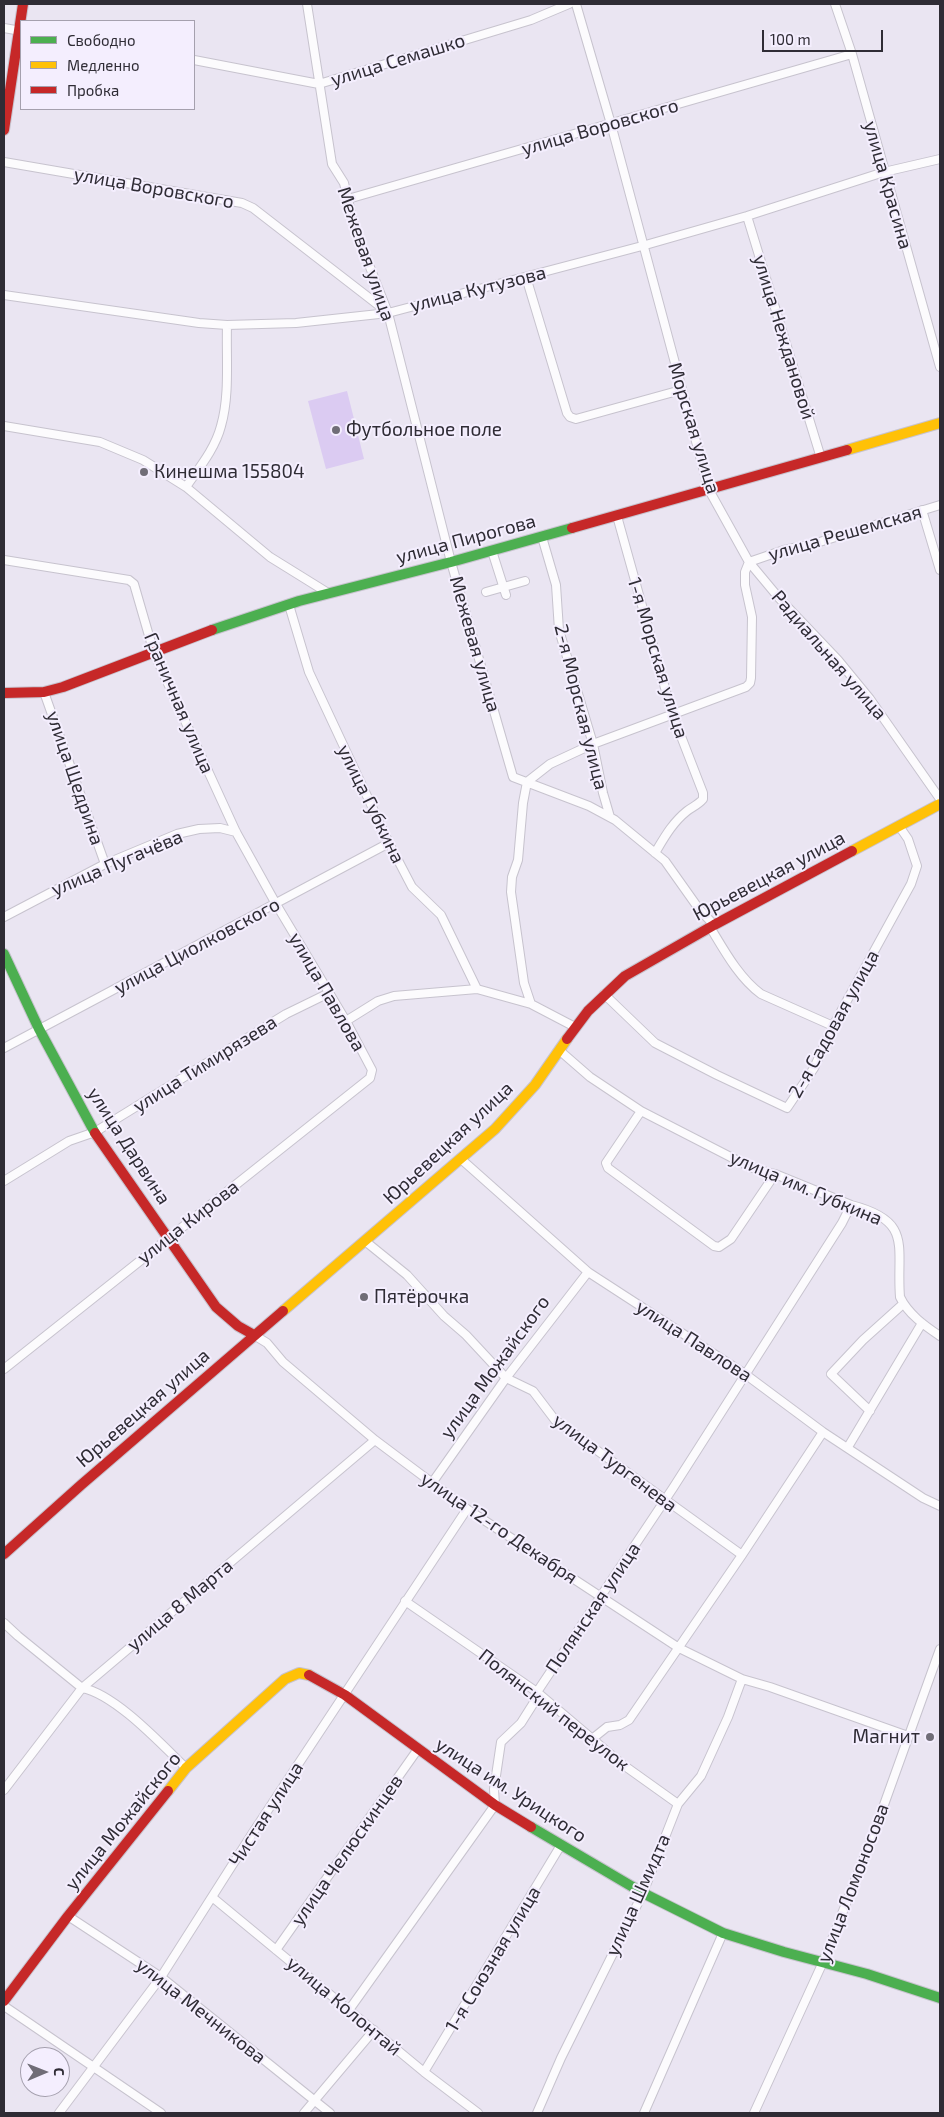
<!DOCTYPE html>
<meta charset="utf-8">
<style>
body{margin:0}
#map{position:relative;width:944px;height:2117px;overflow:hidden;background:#eae5f2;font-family:"Exo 2",sans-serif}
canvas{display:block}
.frame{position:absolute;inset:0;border:5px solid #2f2c35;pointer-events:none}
.legend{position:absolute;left:20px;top:20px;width:175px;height:90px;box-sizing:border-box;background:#f4eefe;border:1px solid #a5a0ae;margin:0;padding:6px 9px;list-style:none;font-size:15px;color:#2f2c35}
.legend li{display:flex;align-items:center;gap:10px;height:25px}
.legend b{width:25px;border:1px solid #a5a0ae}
.north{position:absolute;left:20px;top:2047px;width:50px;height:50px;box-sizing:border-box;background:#f4eefe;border:1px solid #a5a0ae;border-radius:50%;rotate:89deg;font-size:14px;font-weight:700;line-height:20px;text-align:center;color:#2f2c35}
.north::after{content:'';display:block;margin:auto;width:18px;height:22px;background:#706d77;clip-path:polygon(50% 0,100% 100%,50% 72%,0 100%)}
.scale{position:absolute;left:762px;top:30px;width:121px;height:22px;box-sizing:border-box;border:2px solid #2f2c35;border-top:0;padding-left:6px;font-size:15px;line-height:18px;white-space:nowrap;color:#2f2c35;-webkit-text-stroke:4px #f4eefe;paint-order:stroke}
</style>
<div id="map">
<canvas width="944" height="2117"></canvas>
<div class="frame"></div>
<ul class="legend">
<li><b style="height:6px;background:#4caf50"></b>Свободно</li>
<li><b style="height:6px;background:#ffc107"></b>Медленно</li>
<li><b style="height:6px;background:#c62828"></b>Пробка</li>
</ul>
<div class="north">С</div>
<div class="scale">100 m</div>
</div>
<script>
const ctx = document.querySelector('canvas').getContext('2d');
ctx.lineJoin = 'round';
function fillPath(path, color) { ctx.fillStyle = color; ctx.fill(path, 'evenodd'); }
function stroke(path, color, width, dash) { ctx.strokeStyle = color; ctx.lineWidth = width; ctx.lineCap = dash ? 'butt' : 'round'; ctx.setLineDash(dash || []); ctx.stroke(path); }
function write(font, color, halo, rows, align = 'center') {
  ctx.font = font + ' "Exo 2",sans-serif'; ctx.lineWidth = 4; ctx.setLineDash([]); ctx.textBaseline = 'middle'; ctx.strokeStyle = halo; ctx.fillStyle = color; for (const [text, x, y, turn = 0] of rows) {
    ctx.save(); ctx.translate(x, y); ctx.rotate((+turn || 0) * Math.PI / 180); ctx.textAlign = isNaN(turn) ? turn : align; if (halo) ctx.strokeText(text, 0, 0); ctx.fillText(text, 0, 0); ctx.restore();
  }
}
fillPath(new Path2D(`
 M 347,391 L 364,459 L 326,469 L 308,401 Z`), '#dbcbf2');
const street = new Path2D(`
 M 307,4 L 332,164 L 344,183 L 355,229 L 388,313 L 451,562 L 513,777 L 589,806 L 615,820 L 665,861 L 699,909 L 714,925
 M 576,4 L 611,124 L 709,490 L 749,562 L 779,598 L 838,660 L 870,699 L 940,799
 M 835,4 L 852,54 L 940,367
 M 4,28 L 21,31
 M 194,60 L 319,84 L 531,20 L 569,4
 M 4,162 L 242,203 L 253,208 L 386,311
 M 348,199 L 852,54
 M 747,216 L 821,458
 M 526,277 L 567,413 L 570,417 L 576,419 L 681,390
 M 4,295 L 199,323 L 227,325 L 296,323 L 388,313 L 642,246 L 747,216 L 884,172 L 940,159
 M 4,426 L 100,442 L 143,460 L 186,487 L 270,557 L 328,593
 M 186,487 C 199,468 215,449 221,426 C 230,395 226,358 227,325
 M 922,510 L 940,570
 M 617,516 L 672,713 L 703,793 L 703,799 C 698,805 692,807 687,811 C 672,823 664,838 655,853
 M 542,537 L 556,585 L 559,630 L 593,744 L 603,793 L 610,817
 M 492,551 L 506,595
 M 4,560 L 129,580 L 134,584 L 154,653 L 236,832 L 276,904 L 346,1021 L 372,1070 L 370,1078 L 4,1369
 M 749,562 L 784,550 L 813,544 L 940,505
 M 486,592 L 525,581
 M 289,605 L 309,672 L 389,843 L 412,887 L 441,915 L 477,989
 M 44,692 L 105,864
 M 4,917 L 105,864 L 177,834 L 199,829 L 220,828 L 236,832
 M 710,927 C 724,950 739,978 761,994 L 833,1026
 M 604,994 L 655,1043 L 717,1075 L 787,1108 L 814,1068 L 833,1026 L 911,884 L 917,866 L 908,839 L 899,826
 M 531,1004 L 524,983 L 511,892 L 512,877 L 518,860 L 523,803 L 527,782 L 550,764 L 593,744 L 746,687 L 750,683 L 751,678 L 752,617 L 745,585 L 745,572 L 749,562
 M 346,1021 L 378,1001 L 394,996 L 477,989 L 531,1004 L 575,1027
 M 4,1048 L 389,843
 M 559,1050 L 590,1077 L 641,1111 L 752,1168 L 775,1174 L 851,1205 C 914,1221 896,1247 900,1297 C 908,1314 925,1326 940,1336
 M 641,1111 L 606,1163 L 608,1168 L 714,1246 L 719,1247 L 731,1239 L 775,1174
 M 461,1159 L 588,1272 L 745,1374 L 823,1432 L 923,1498 L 940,1506
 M 4,1181 L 69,1141 L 95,1132 L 286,1014 L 329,993
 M 365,1241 L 407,1275 L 444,1316 L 466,1335 L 506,1378 L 533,1391 L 555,1420 L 742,1555
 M 254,1335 L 267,1343 L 283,1362 L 375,1440 L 467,1509 L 679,1648 L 742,1679 L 770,1687 L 908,1736
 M 870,1411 L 831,1374 L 863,1340 L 903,1304
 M 848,1447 L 922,1323
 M 432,1483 L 506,1378 L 588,1272
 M 405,1601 L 537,1692 L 622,1764 L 678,1804
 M 4,1623 L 18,1636 L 82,1688 C 115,1694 161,1744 186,1768
 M 592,1739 L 607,1727 L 620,1725 L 629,1720 L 742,1555 L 823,1432
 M 4,1790 L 82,1688 L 375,1440
 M 212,1897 L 424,2072 L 478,2113
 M 68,1916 L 161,1977 L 330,2113
 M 276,1950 L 418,1749
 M 4,2006 L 161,2113
 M 349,2010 L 495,1805 L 494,1789 L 501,1742 L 521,1723 L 533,1704 L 537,1692 L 673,1488 L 842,1223 L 851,1205
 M 424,2072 L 561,1845
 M 59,2113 L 161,1977 L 252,1834 L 467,1509
 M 304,2113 L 374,2030
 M 537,2113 L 561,2058 L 643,1893 L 678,1804 L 701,1776 L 728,1717 L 742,1679
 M 644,2113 L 723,1933
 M 754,2113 L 823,1962 L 876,1827 L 940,1649`);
const fast = new Path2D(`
 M 212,630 L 299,601 L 451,562 L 572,528
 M 4,954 L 39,1029 L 95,1133
 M 531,1827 L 643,1893 L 723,1933 L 784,1952 L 867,1974 L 940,1998`);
const slow = new Path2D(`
 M 847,450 L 940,423
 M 852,851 L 940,804
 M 283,1311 L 495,1129 L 535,1085 L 567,1039
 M 168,1791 L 186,1768 L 285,1679 L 299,1673 L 309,1675`);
const jam = new Path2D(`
 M 4,130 L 23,4
 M 572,528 L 847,450
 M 4,693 L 44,692 L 63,687 L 212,630
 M 567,1039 L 588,1011 L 625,976 L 714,925 L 852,851
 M 95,1133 L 216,1307 L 238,1326 L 254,1335
 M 4,1554 L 81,1485 L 283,1311
 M 309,1675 L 345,1695 L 495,1805 L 531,1827
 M 4,2001 L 68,1916 L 168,1791`);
stroke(street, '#c7c3ce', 10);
stroke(fast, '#c7c3ce', 12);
stroke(slow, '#c7c3ce', 12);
stroke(jam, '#c7c3ce', 12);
stroke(street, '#fcfbfd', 8);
stroke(fast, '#4caf50', 10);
stroke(slow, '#ffc107', 10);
stroke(jam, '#c62828', 10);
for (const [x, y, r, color] of [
 [336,430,5,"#706d77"],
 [144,472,5,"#706d77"],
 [364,1297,5,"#706d77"],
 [930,1737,5,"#706d77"]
]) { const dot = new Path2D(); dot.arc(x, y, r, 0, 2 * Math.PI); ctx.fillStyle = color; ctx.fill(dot); stroke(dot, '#f4eefe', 2); }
write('19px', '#2f2c35', '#f4eefe', [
 ["улица Семашко",398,60,-17],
 ["улица Воровского",600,127,-16],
 ["улица Красина",888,185,74],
 ["улица Воровского",154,188,10],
 ["Межевая улица",366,254,71],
 ["улица Кутузова",478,289,-14],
 ["улица Неждановой",784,337,73],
 ["Морская улица",694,428,73],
 ["улица Решемская",845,533,-16],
 ["улица Пирогова",466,539,-15],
 ["Межевая улица",475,644,74],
 ["Радиальная улица",829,655,49],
 ["1-я Морская улица",658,658,73],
 ["Граничная улица",179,703,67],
 ["2-я Морская улица",581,707,76],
 ["улица Щедрина",75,778,71],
 ["улица Губкина",371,804,64],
 ["улица Пугачёва",117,863,-23],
 ["Юрьевецкая улица",769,876,-28],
 ["улица Циолковского",197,946,-28],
 ["улица Павлова",327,992,60],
 ["2-я Садовая улица",834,1024,-61],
 ["улица Тимирязева",205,1064,-32],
 ["Юрьевецкая улица",448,1143,-43],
 ["улица Дарвина",129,1146,57],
 ["улица им. Губкина",806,1188,23],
 ["улица Кирова",188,1222,-38],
 ["улица Павлова",694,1341,33],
 ["улица Можайского",495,1367,-54],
 ["Юрьевецкая улица",143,1408,-41],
 ["улица Тургенева",615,1463,37],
 ["улица 12-го Декабря",499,1528,34],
 ["улица 8 Марта",180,1605,-40],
 ["Полянская улица",593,1608,-56],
 ["Полянский переулок",554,1710,38],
 ["улица им. Урицкого",511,1790,33],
 ["Чистая улица",266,1814,-57],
 ["улица Можайского",123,1821,-51],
 ["улица Челюскинцев",347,1850,-55],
 ["улица Ломоносова",853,1883,-69],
 ["улица Шмидта",638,1895,-66],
 ["1-я Союзная улица",493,1959,-59],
 ["улица Колонтай",344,2006,40],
 ["улица Мечникова",201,2011,38]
]);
write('19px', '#2f2c35', '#f4eefe', [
 ["Футбольное поле",346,430],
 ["Кинешма 155804",154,472],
 ["Пятёрочка",374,1297],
 ["Магнит",920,1737,"right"]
], 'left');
</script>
